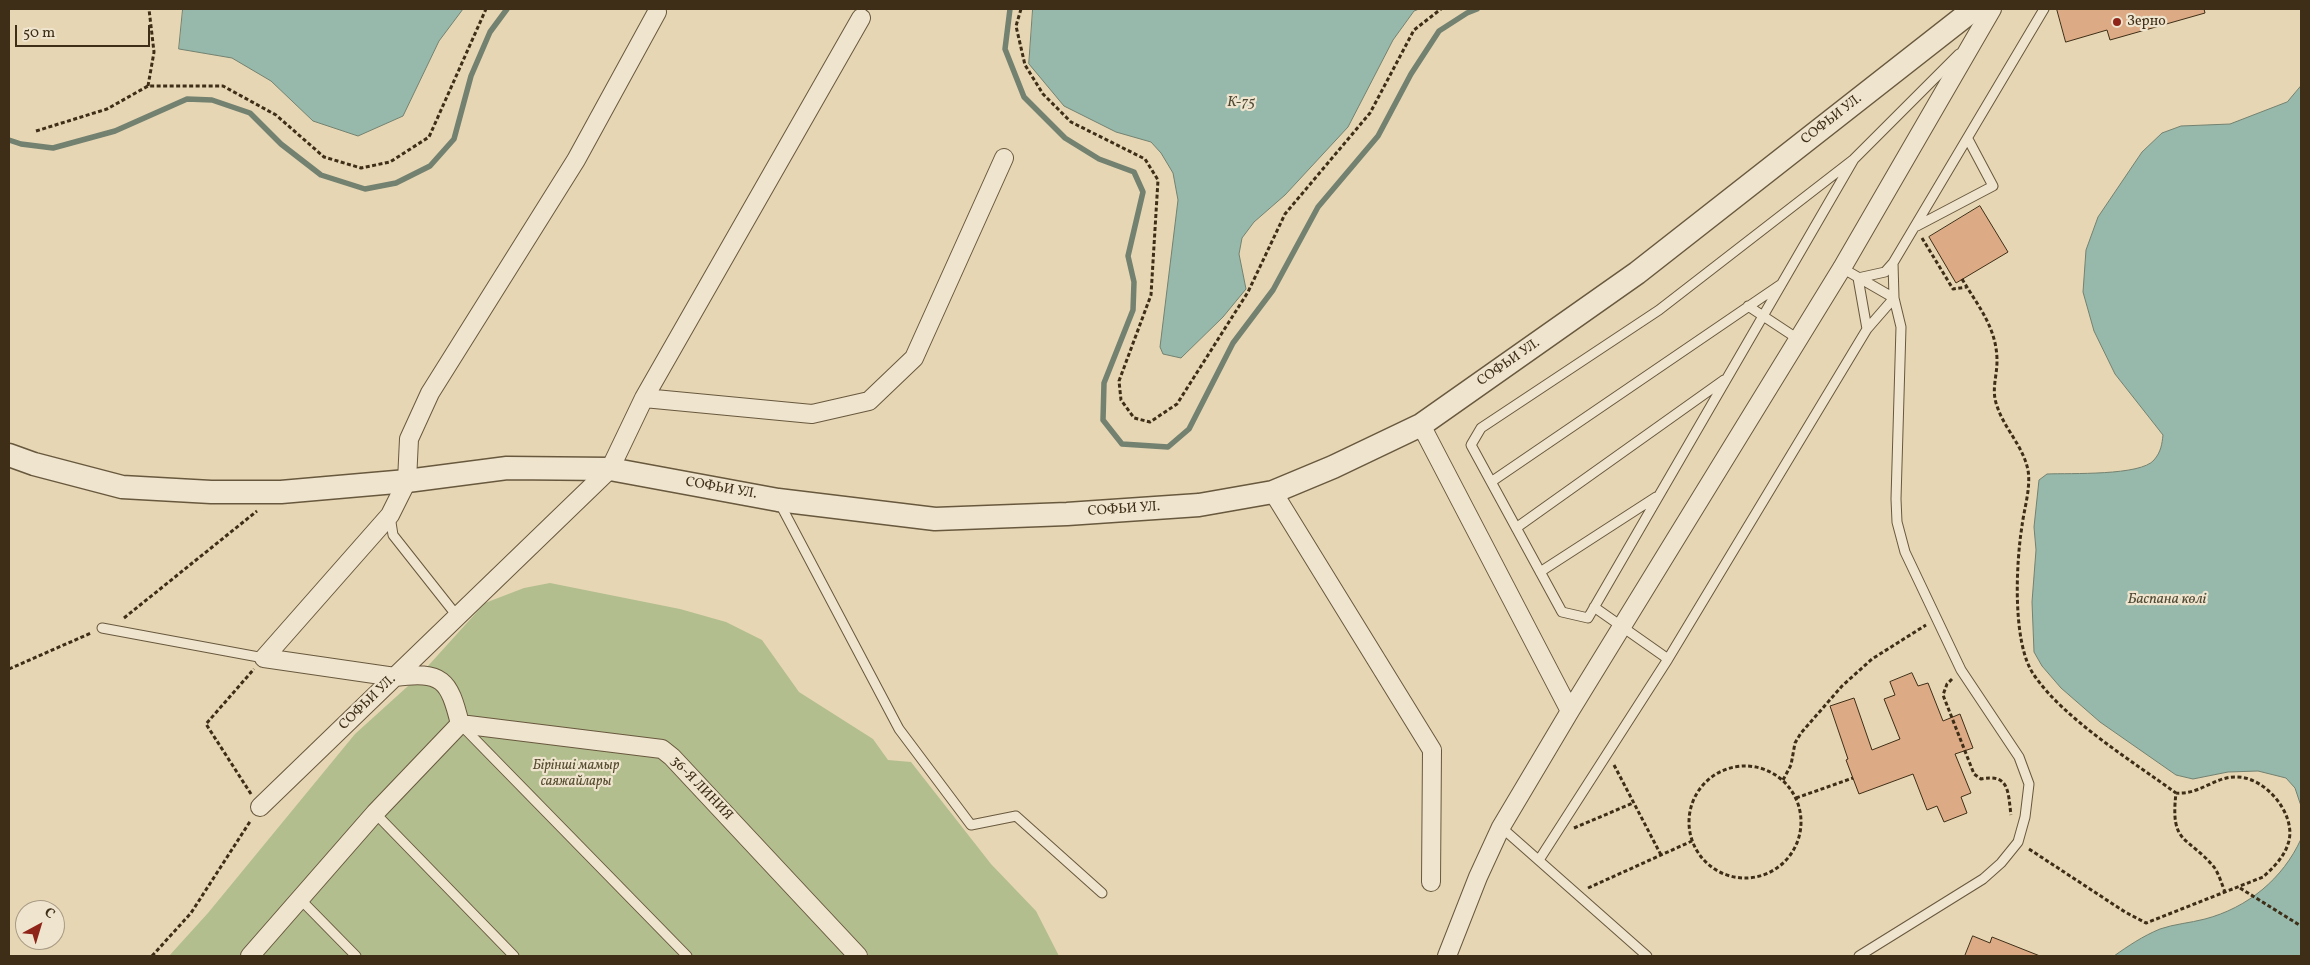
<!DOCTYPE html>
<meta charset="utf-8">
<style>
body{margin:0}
#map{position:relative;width:2310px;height:965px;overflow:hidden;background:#e6d6b3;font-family:Vollkorn,serif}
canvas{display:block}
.frame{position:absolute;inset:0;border:10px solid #3e2e17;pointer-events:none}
.north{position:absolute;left:15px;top:900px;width:50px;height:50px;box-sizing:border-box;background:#efe4ce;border:1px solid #a89b85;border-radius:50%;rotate:39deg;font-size:14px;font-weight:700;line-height:20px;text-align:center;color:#3e2e17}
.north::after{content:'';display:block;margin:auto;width:18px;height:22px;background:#8f2418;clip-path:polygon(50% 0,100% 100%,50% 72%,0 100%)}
.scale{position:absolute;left:15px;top:25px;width:135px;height:22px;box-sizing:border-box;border:2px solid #3e2e17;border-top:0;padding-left:6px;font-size:15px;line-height:18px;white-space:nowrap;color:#3e2e17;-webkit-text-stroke:4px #efe4ce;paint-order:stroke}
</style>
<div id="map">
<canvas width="2310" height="965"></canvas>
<div class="frame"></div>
<div class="north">С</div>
<div class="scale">50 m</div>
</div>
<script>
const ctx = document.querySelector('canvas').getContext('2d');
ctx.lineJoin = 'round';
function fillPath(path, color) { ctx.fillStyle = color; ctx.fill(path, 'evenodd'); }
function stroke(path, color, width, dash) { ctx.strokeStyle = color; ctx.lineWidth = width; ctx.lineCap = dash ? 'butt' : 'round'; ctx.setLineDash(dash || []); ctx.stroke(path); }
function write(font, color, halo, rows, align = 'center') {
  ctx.font = font + ' Vollkorn,serif'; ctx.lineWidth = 4.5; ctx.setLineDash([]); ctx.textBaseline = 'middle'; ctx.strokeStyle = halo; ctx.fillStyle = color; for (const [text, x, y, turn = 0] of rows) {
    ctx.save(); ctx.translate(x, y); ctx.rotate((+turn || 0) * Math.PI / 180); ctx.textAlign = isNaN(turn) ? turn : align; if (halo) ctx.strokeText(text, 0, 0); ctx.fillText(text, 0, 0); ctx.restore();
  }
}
fillPath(new Path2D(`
 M 550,583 L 680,609 L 726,622 L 762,640 L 799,692 L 873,739 L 888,760 L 911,762 L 991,864 L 1036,911 L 1059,956 L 169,956 L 208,913 L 355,734 L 418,677 L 485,603 L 524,588 Z`), '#b2be8e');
const water = new Path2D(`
 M 183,9 L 463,9 L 439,41 L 403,116 L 358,136 L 313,121 L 271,81 L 232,58 L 179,49 Z
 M 1033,9 L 1419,9 L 1414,11 L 1393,40 L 1348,127 L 1285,195 L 1254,222 L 1242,238 L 1239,254 L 1246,289 L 1223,317 L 1181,358 L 1163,354 L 1160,347 L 1178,200 L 1173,173 L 1161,153 L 1151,142 L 1116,132 L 1064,106 L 1029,64 Z
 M 2301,86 L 2301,806 L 2295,788 L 2286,778 L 2258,771 L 2228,772 L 2193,779 L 2176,775 L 2100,722 L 2061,688 L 2042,666 L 2034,652 L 2032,602 L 2036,550 L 2034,527 L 2039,480 L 2047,474 C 2070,473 2141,476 2154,460 C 2161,452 2162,444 2163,435 L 2115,374 L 2094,331 L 2083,292 L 2086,250 L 2098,217 L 2142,152 L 2162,133 L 2181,126 L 2230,124 L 2287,102 Z
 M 2301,839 L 2301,956 L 2114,956 C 2128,946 2143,936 2160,929 C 2174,924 2190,923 2205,919 C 2247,908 2283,879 2301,839 Z`);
fillPath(water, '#96b9ab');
stroke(water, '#738170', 1);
stroke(new Path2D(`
 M 1010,9 L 1005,49 L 1024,97 L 1065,138 L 1099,159 L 1134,172 L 1143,192 L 1128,256 L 1134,282 L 1133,310 L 1104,383 L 1103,420 L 1122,444 L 1168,447 L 1189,429 L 1233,343 L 1273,290 L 1318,207 L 1378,136 L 1411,74 L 1439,31 L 1467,13 L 1477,9
 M 9,140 L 21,144 L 53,148 L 115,131 L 187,99 L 212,100 L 250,113 L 281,144 L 321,175 L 365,189 L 396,183 L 430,166 L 454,139 L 471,76 L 490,32 L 507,9`), '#738170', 5.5);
const building = new Path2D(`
 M 2057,9 L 2204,9 L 2205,13 L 2110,40 L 2107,30 L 2066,42 Z
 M 1980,206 L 2008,252 L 1956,283 L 1929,237 Z
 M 1912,673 L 1918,686 L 1928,683 L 1943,721 L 1960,714 L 1973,748 L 1955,754 L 1971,793 L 1961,797 L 1967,813 L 1944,822 L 1937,806 L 1927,810 L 1913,774 L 1859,794 L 1846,760 L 1848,759 L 1830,706 L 1854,698 L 1872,750 L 1900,739 L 1884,699 L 1895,695 L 1890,682 Z
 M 1973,936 L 1990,943 L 1992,937 L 2040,956 L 1965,956 Z`);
fillPath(building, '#dcaa84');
stroke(building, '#3e2e17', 1);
const service = new Path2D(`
 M 1854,159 L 1588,618 L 1562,612 L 1471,445 L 1481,428 L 1659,310 L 1854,159 L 1959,54
 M 1917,226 L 1993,186 L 1968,139
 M 1842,268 L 1894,298 L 1901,327 L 1896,499 L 1897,522 L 1905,552 L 1961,670 L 2019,757 L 2029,784 L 2025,817 L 2018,842 L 2001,863 L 1983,879 L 1859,956
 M 1748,306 L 1798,339
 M 1867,329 L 1858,278 L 1885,272 L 1893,263
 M 1491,482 L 1780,285
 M 779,502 L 899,729 L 971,825 L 1016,816 L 1102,893
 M 390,516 L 393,535 L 457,616
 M 1516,528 L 1724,380
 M 1540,572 L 1656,497
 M 1594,607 L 1668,659
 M 102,628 L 264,658
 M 462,726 L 687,956
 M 375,813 L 514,956
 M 1501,827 L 1647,956
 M 1539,860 L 1668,659 L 1867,329 L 1894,298 L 1893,263 L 2044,9
 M 301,900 L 356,956`);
const minor = new Path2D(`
 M 644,398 L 812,414 L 869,401 L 914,358 L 1004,158
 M 1421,425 L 1570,711
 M 1273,492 L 1432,750 L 1431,882
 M 264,658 L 390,515 L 407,481 L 409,439 L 430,393 L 576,160 L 657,12
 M 264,658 L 395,677 C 442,671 449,679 460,724
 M 460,724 L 662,749 L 672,757 L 858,956
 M 260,807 L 610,469 L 644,398 L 861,18
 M 250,956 L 375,813 L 460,724
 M 1447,956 L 1478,877 L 1501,827 L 1570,711 L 1842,268 L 1992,9`);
const tertiary = new Path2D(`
 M 9,455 L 34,464 L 122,487 L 211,492 L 281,492 L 407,481 L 507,468 L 610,469 L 778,500 L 935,519 L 1067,514 L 1199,505 L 1273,492 L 1333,467 L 1421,425 L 1637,273 L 1974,9`);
stroke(service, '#68583e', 11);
stroke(minor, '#68583e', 20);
stroke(tertiary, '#68583e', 25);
stroke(new Path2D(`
 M 1021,9 L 1016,26 L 1025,65 L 1043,94 L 1071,122 L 1145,159 L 1158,180 L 1151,295 L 1119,381 L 1121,400 L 1134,418 L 1150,422 L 1177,404 L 1248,292 L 1285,214 L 1370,113 L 1414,30 L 1441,9
 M 148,86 L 154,52 L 149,9
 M 36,131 L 107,109 L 148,86 L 223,86 L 276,115 L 324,157 L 361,168 L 390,162 L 429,137 L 486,9
 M 1922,238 L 1953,289 L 1967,287
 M 1962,279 C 1978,306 1997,328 1997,361 C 1997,377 1991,390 1997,406 C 2004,428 2023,446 2028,470 C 2031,488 2024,509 2022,526 C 2016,563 2012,644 2034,675 C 2064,719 2132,761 2176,793 C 2170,845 2187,835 2214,867 C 2219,874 2222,885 2225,892
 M 124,618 L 257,511
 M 9,669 L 91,633
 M 1952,679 L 1947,684 L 1943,695 L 1974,774 L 1981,779 C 2010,773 2008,793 2011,815
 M 1614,765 L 1661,855
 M1689 822a56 56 0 1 1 112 0a56 56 0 1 1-112 0Z
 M 1783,780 L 1791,765 L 1795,743 L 1801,733 L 1842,686 L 1872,659 L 1926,625
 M 251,794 L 206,724 L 254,669
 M 1796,798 L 1853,778
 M 1574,828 L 1633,803
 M 2029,849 L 2125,912 L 2146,923 L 2263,877 C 2273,868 2284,857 2288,844 C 2298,816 2266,777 2237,777 C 2215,776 2200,795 2176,793
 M 1588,888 L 1692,841
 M 2240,888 L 2301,926
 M 152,956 L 191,913 L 251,820`), '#3e2e17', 3, [4, 2.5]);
stroke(service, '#efe4ce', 9);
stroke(minor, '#efe4ce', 18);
stroke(tertiary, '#efe4ce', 22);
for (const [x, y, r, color] of [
 [2117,22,5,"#8f2418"]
]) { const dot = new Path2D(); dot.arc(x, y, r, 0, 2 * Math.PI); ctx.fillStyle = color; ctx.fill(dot); stroke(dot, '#efe4ce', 2); }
write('14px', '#3e2e17', '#efe4ce', [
 ["Зерно",2127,22]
], 'left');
write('14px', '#3e2e17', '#efe4ce', [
 ["СОФЬИ УЛ.",1832,120,-38],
 ["СОФЬИ УЛ.",1509,363,-35],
 ["СОФЬИ УЛ.",721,489,10],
 ["СОФЬИ УЛ.",1124,510,-4],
 ["СОФЬИ УЛ.",368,703,-44],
 ["36-Я ЛИНИЯ",701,789,46]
]);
write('italic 14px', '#554b2f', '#efe4ce', [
 ["Бірінші мамыр",576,766],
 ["саяжайлары",576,782]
]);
write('italic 15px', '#504a35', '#efe4ce', [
 ["К-75",1241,103],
 ["Баспана көлі",2167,600]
]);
</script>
